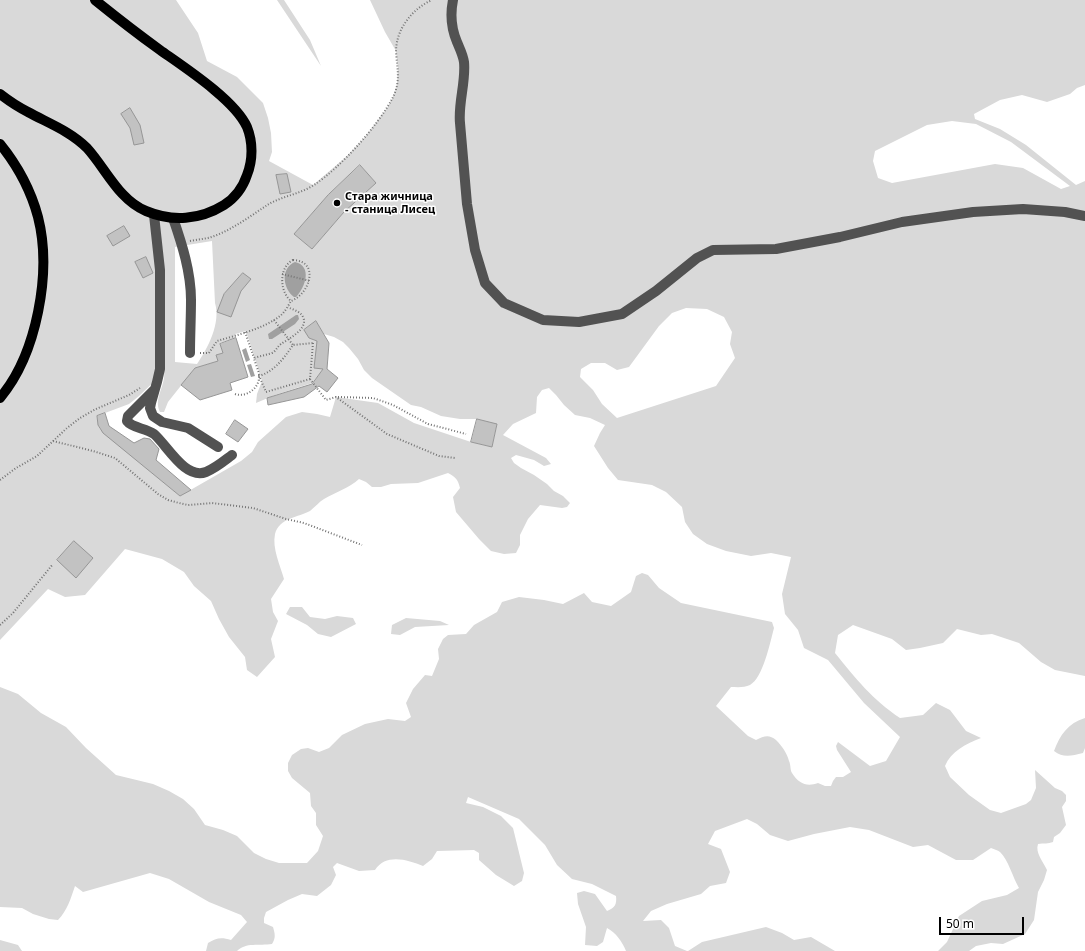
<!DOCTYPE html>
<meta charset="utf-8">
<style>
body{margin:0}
#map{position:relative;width:1085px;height:951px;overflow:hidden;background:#fff;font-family:"Noto Sans",sans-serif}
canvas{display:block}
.scale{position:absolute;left:939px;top:917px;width:85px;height:18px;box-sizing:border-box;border:2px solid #000;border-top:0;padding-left:5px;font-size:12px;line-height:14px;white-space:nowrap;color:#000;-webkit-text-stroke:3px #fff;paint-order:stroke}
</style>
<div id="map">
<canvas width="1085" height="951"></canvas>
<div class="scale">50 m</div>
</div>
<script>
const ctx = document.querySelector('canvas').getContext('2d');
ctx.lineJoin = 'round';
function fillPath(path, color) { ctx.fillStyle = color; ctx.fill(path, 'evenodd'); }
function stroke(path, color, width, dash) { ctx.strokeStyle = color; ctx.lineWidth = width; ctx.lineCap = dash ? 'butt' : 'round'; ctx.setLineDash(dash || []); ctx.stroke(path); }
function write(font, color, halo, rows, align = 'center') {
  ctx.font = font + ' "Noto Sans",sans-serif'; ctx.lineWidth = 3; ctx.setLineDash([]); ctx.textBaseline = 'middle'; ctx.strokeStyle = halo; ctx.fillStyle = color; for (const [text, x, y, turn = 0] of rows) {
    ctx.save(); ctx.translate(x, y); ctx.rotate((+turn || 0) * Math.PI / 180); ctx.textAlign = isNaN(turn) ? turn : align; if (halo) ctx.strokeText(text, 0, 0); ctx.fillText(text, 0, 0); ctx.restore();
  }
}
fillPath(new Path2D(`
 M 0,0 L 176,0 L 198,33 L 207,61 L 237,77 L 263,103 L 268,118 L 271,133 L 272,152 L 269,161 L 313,185 L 346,157 L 365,137 L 387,108 L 394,95 L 397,83 L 398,68 L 396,51 L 385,32 L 370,0 L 1085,0 L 1085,85 L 1077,88 L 1070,94 L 1047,102 L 1022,95 L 1000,100 L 974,114 L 975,119 L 1000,129 L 1026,145 L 1076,185 L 1085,181 L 1085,676 L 1055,670 L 1041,662 L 1019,643 L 992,634 L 981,635 L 957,629 L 943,643 L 920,648 L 906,650 L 892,639 L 853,625 L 838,635 L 835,653 C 856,679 872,699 900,718 L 923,715 L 936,703 L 950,710 L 966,731 L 981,738 C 966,744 951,751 945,766 L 950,777 L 969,795 L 990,810 L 1001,813 L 1026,804 L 1031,800 L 1036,788 L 1035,770 L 1055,788 L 1062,791 L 1066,795 L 1066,801 L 1062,807 L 1066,825 L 1060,833 L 1054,837 L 1053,842 C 1048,844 1044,843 1038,844 C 1035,853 1043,861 1047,870 L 1044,880 L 1038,892 L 1034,920 L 1025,934 L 1003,944 L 991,943 L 976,946 L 969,951 L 938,951 L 947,942 L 959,916 L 982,901 L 1007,895 L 1019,888 C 1013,878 1008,859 1000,852 C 998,850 993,849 991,848 L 973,860 L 956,860 L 928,845 L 913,847 L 869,830 L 850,827 L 814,834 L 788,841 L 770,835 L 757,824 L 747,819 L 715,831 L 708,844 L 721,849 L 730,872 L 726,883 L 710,886 L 701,894 L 667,904 L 651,911 L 643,921 L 661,920 L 669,928 L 675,946 L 687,951 L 626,951 C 622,941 616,933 607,928 L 603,942 L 597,946 L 585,945 L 586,927 L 578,904 L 577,893 L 584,891 L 595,894 L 607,911 C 615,908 617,904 616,896 L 592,884 L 572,879 L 557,865 L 545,845 L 519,819 L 468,797 L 466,803 L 483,807 L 501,816 L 513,828 L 524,873 L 522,881 L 514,886 L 496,875 L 479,860 L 479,853 L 474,850 L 437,851 L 432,859 L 423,866 C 408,860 386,853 375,870 L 359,871 L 337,863 L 333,867 L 336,875 L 331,885 L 317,896 L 302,894 L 288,900 L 266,912 L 264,918 L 264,923 L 273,927 C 275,934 276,938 272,944 C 259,946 246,942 237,951 L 206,951 L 208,943 C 216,938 221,937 231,940 L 247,922 L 241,915 L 209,902 L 169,879 L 150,873 L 83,892 L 75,886 C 71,898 67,911 58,920 L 49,919 L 33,914 L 22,908 L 0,907 L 0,687 L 18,694 L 41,713 L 66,727 L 86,748 L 116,775 L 153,784 L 169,791 L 183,799 L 194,809 L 205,825 L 223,830 L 237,836 L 254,853 L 266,859 L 279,863 L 307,863 L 318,851 L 323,836 L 316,825 L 316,813 L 311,806 L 310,793 L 292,778 L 288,771 L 288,763 L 292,755 L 301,749 L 308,748 L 319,752 L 329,748 L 342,735 L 365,724 L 388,719 L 405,721 L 411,717 L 406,703 L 413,689 L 425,675 L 432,676 L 439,659 L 438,649 L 443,639 L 448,635 L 466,634 L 474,625 L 497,612 L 502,602 L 519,597 L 544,600 L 563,604 L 584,593 L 592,602 L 611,606 L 631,592 L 636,576 L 642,573 L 648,575 L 659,588 L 681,603 L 772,622 L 774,628 C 770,643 763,678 750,685 C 744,688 736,687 731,687 L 716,706 L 748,736 L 756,740 C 764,736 769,734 776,740 C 782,746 787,753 789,761 C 791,765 790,770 792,773 C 799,784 807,787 818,783 L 825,786 L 831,786 L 833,781 L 836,777 L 843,777 L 851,772 L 837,750 L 836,746 L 838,742 L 870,766 L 886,761 L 900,737 L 864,703 L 828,660 L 804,648 L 798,630 L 785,614 L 782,594 L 791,557 L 771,553 L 751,556 L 726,551 L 707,544 L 693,534 L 685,522 L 682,507 L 666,492 L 652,485 L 618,480 L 608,468 L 594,446 L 600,433 L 605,425 L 590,418 L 575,415 L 564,405 L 556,395 L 549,388 L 542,390 L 537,397 L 536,413 L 513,424 L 503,435 L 546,458 L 551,464 L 544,466 L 534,460 L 516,455 L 511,458 L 514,463 L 521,468 L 534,475 L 547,484 L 554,491 L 563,496 L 570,503 L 567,507 L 562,508 L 540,505 L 528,519 L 520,535 L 520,545 L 516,553 L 504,554 L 491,551 L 479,539 L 456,512 L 453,497 L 460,488 C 458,480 456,477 448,473 L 418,483 L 391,484 L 381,487 L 372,487 L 366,482 L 359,479 C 349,488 336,492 324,499 C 319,502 315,507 310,511 C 299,517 279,518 275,534 C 272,548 280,565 284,579 L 271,599 L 273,612 L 278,621 L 271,639 L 275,657 L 257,677 L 247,670 L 245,657 L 229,637 L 219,619 L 211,601 L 194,586 L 184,572 L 162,559 L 125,549 L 85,595 L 65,597 L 48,589 L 0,640 ZM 952,121 L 976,124 L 1011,142 L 1070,186 L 1061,189 L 1023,168 L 995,164 L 892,183 L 878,178 L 873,161 L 875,151 L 927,125 ZM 360,165 L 376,183 L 344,212 L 312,249 L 294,234 L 328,195 ZM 212,241 L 215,303 C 221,323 208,348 197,364 L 175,362 L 175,247 ZM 686,308 L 707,309 L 724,317 L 732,332 L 730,344 L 735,358 L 716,386 L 617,418 L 602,404 L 593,390 L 580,377 L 581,369 L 591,363 L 605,363 L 617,370 L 629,367 L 659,326 L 672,313 ZM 316,321 L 324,334 L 334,337 L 343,342 L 349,348 L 358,359 L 364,370 L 372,378 L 411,405 L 421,407 L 441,416 L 460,419 L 477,419 L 497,425 L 492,447 L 471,442 L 414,423 L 378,403 L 336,397 L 330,417 L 317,414 L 302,412 L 286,417 L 258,442 L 252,452 L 241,461 L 180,496 L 100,429 L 98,425 L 97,416 L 129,404 L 139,396 L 164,372 C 166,385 153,399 160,412 L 164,412 L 168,402 L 195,368 L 218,361 L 216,355 L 223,353 L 220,343 L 236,338 L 235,334 L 246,331 L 262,381 L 257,394 L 256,403 L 275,395 L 312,383 L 323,369 L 317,341 L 309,338 Z
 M 277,0 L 284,0 L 310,40 L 321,66 Z
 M 290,607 L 302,607 L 310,617 L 325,619 L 337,616 L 353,618 L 356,624 L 331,637 L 318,634 L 307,625 L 286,614 Z
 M 406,618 L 440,621 L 449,625 L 415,627 L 400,635 L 391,634 L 392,625 Z
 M 1085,718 L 1085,748 L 1083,753 C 1071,756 1063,758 1054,751 C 1060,735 1068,723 1085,718 Z
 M 766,927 L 782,933 L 794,940 L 811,937 L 835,951 L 688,951 L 702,942 Z
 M 0,940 L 18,945 L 22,951 L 0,951 Z`), '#d9d9d9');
fillPath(new Path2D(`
 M 295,262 C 313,266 305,288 296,297 L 294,297 C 283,289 280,268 295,262 Z
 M 296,315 L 298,315 L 299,319 L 295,324 L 272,339 L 269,339 L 268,334 Z
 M 246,348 L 250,360 L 246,362 L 242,350 Z
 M 251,364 L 255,376 L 251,377 L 247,365 Z`), '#a0a0a0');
const building = new Path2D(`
 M 130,108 L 140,125 L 144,143 L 134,145 L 130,128 L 121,114 Z
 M 360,165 L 376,183 L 344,212 L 312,249 L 294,234 L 328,195 Z
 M 287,174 L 291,192 L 280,194 L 276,175 Z
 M 124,226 L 130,236 L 113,246 L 107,236 Z
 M 146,257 L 153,273 L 143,278 L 135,262 Z
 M 243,273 L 251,279 L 241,291 L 231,317 L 217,312 L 224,294 Z
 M 316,321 L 329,343 L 327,369 L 338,378 L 327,392 L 319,386 L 304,397 L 268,405 L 267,398 L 312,384 L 323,369 L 314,368 L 317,341 L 309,338 L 304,330 Z
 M 236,338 L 248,377 L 230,383 L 232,390 L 200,400 L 181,385 L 195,368 L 218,361 L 216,355 L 223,353 L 220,344 Z
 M 105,413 L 109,426 L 134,443 L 144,438 L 150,439 L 159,449 L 156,460 L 191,490 L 180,496 L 103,433 L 98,425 L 97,416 Z
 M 477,419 L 497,424 L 492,447 L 471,442 Z
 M 235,420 L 248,429 L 238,442 L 226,434 Z
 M 74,541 L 93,558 L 76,578 L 57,560 Z`);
fillPath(building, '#c2c2c2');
stroke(building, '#969696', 1);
const major = new Path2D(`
 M 0,94 C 9,101 18,107 28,112 C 48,123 70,131 87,148 C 106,169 119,200 146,211 C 172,222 200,220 224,205 C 235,198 243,187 247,175 C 253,160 253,142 247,127 C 235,100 184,67 160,50 C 138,34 116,17 95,0
 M 0,144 C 17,165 31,191 38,217 C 52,272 37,354 0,398`);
stroke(major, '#dbdbdb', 12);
stroke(new Path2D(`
 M 190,241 C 196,240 202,239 208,238 C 230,232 250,216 269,204 C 283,196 300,194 314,185 C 340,168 379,125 393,97 C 401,81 397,68 396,52 C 396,29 412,9 432,0
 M 293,260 C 320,261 310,294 291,301 C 279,291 279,267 293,260 Z
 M 282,274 L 310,281
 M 274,320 L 293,345
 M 245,332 L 254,358
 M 313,343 L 310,379 L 266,392 L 259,376 C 275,371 284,358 293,345 Z
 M 200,353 L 209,353 L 217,341 C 237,335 263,329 280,316 C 285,312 288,306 291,301
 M 310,379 L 326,400 L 336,397 L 387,434 L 439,456 L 455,458
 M 235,394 C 247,398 261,387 259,374 C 258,369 255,363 254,358 C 260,356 266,355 272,353 C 276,351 277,347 281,344 C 288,339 309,329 303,317 C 300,311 293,310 288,307
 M 338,397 L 373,398 L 393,405 L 428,424 L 466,434
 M 53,441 L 93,451 L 115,458 L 158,494 L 168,500 L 179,503 L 188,505 L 212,503 L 253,508 L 286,519 L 304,523 L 362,545
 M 0,480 L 16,468 L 37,456 L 67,428 L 80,418 L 96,409 L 129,395 L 140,388
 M 0,625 L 13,613 L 53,564`), '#747474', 2, [1, 2]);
stroke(new Path2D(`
 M 453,0 C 450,15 451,28 457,42 C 460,49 463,55 464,62 C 466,82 458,103 460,123 L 467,204 L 475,250 L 485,283 L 504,303 L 543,320 L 579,322 L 622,314 L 656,291 L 697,258 L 713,250 L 776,249 L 840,237 L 902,222 L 973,212 L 1023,209 L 1065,212 L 1085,216
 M 154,215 L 160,270 L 160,369 L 157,382 L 151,403 L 150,408 L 153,416 L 162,422 L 188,428 L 218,447
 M 173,218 C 182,244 191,272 191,300 C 191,318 190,335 190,353
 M 154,390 L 128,416 L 127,421 C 132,428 146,428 154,434 C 167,445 185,480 206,472 C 216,468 224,461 232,455`), '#525252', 10);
stroke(major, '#000', 10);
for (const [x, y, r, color] of [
 [337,203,4,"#000"]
]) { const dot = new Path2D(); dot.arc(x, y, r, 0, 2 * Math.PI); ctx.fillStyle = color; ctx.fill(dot); stroke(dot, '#fff', 1.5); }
write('bold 11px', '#000', '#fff', [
 ["Стара жичница",345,197],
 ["- станица Лисец",345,210]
], 'left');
</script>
